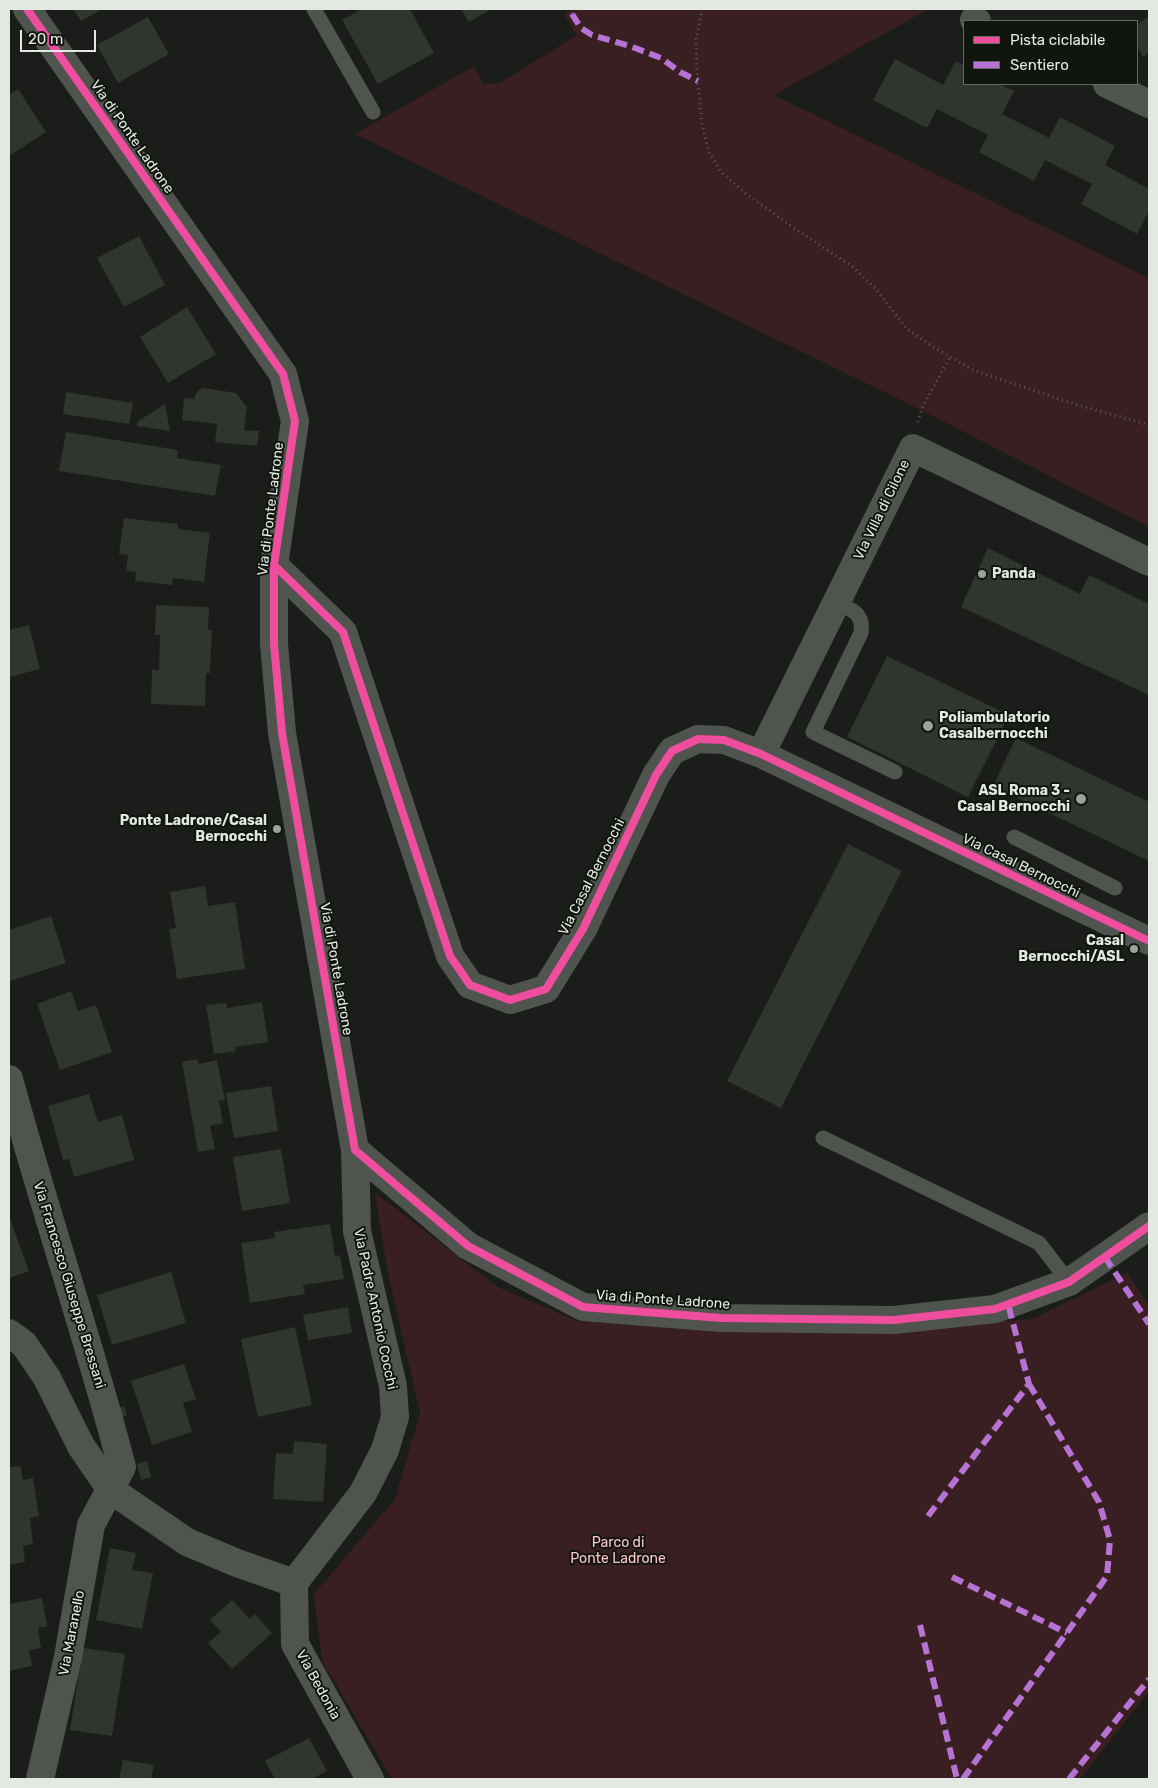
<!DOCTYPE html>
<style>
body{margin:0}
#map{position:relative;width:1158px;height:1788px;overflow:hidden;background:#1a1d19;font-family:Rubik,sans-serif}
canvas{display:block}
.frame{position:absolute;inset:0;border:10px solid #e4e8e2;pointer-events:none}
.legend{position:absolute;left:963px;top:20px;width:175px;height:65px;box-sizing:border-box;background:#10150e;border:1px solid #656963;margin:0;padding:6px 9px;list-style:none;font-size:15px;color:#e4e8e2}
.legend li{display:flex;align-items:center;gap:10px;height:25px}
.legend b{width:25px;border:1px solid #656963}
.scale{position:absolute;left:20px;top:30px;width:76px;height:22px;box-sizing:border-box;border:2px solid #e4e8e2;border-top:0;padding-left:6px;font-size:15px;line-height:18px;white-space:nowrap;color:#e4e8e2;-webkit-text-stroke:4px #10150e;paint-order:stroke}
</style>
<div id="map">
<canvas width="1158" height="1788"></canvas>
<div class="frame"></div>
<ul class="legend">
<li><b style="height:6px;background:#ef4d9e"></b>Pista ciclabile</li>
<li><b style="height:6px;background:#b673d3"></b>Sentiero</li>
</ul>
<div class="scale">20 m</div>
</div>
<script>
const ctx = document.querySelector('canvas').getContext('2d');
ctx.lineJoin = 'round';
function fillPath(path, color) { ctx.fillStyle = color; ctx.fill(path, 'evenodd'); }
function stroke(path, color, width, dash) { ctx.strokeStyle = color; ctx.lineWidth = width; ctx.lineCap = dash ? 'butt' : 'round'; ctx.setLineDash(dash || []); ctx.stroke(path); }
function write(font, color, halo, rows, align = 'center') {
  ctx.font = font + ' Rubik,sans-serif'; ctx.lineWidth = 4; ctx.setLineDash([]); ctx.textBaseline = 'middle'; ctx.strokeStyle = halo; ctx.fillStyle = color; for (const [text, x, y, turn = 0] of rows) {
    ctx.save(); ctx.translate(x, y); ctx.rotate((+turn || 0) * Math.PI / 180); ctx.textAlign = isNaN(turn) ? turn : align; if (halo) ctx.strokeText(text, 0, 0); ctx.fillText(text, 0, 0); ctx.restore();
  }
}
fillPath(new Path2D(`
 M 573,9 L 929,9 L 774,95 L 1149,278 L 1149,527 L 921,410 L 355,134 L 474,66 L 484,84 L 500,83 L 577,35 L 564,14 Z
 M 375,1193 L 498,1287 L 577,1321 L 819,1333 L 1032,1319 L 1127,1273 L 1149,1306 L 1149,1691 L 1080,1779 L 392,1779 L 322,1661 L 314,1594 L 395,1499 L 420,1413 L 387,1269 Z`), '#391e22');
fillPath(new Path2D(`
 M 73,9 L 103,9 L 81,21 Z
 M 362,9 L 410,9 L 434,53 L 378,84 L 342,20 Z
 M 461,9 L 492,9 L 469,22 Z
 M 148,17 L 169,54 L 118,83 L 97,45 Z
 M 1149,17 L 1149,53 L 1143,57 L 1137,46 L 1137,24 Z
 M 895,59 L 943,85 L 956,61 L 964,66 L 964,84 L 999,84 L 1014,91 L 1002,114 L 1049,138 L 1060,117 L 1115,146 L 1105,165 L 1149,189 L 1149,211 L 1137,234 L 1081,204 L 1092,184 L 1045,160 L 1034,181 L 979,152 L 988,135 L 937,109 L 927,128 L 873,100 Z
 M 18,89 L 46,132 L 9,156 L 9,95 Z
 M 139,236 L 165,285 L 124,307 L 97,258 Z
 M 187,307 L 216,354 L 168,383 L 140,337 Z
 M 203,388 L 236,393 L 247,407 L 244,430 L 259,431 L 257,446 L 215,442 L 217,424 L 182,420 L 184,398 L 194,399 L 197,392 Z
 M 66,392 L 133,403 L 129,424 L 63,414 Z
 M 165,404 L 170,431 L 137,426 L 137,422 Z
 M 66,432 L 178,450 L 177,458 L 221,465 L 215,496 L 59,471 Z
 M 124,518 L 178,524 L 178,529 L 210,533 L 204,582 L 173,578 L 172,585 L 135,581 L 136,572 L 126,571 L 128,555 L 119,554 Z
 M 988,548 L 1080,594 L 1089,575 L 1149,604 L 1149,695 L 961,607 Z
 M 156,605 L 209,607 L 208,630 L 212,630 L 210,673 L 206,673 L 205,706 L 151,704 L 152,670 L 159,670 L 160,635 L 155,635 Z
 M 29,625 L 40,669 L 9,677 L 9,630 Z
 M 887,656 L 1009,715 L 968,797 L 847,737 Z
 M 1016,738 L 1149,802 L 1149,861 L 993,786 Z
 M 848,844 L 902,871 L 781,1108 L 727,1081 Z
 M 205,886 L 208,906 L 235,902 L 245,969 L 177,979 L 169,929 L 176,928 L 170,892 Z
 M 51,916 L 66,963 L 10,981 L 9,930 Z
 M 71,991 L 78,1011 L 96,1005 L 112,1052 L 60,1070 L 37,1004 Z
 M 262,1002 L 268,1042 L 235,1047 L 236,1051 L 214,1054 L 206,1005 L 226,1003 L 227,1008 Z
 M 197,1059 L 199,1064 L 217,1060 L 225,1100 L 219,1101 L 223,1123 L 210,1126 L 215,1149 L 198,1152 L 182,1062 Z
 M 271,1086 L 278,1131 L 234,1138 L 226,1093 Z
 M 89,1094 L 98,1122 L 122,1115 L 134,1160 L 74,1177 L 69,1159 L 63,1160 L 48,1106 Z
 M 281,1149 L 290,1203 L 242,1211 L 233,1157 Z
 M 9,1216 L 29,1271 L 9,1278 Z
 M 330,1224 L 335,1256 L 340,1255 L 344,1279 L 303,1285 L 305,1294 L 250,1303 L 241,1243 L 275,1238 L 274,1232 Z
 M 171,1272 L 186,1323 L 112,1345 L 97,1295 Z
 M 348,1307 L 352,1333 L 308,1340 L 303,1315 Z
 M 295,1327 L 312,1405 L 258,1417 L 241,1339 Z
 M 184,1364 L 196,1399 L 183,1403 L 192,1432 L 152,1445 L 131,1381 Z
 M 124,1406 L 127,1415 L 122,1417 L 119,1408 Z
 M 294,1441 L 327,1444 L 323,1502 L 273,1499 L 276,1453 L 293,1454 Z
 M 147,1461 L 151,1477 L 141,1480 L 137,1464 Z
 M 21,1466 L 23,1480 L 33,1478 L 39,1516 L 30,1518 L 33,1544 L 23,1546 L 25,1562 L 9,1565 L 9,1467 Z
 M 110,1548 L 136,1553 L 132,1570 L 153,1573 L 142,1629 L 96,1620 Z
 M 42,1598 L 47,1626 L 38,1628 L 41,1648 L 29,1650 L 32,1666 L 9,1671 L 9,1604 Z
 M 232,1600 L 250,1619 L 255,1614 L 272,1633 L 232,1669 L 208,1643 L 221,1632 L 210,1620 Z
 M 83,1648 L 125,1654 L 112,1736 L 70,1730 Z
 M 309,1738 L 327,1771 L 312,1779 L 275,1779 L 265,1761 Z
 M 123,1760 L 154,1765 L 151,1779 L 119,1779 Z`), '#30352e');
stroke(new Path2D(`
 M 568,9 L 572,14
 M 702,9 L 696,39 L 697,73 L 702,124 L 709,152 L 721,172 L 745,193 L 791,226 L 853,267 L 876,289 L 907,329 L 935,348 L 973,370 L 1064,401 L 1149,425
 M 918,422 L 921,410 L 950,357`), '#5b5d5a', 3, [1, 4]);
stroke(new Path2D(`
 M 314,9 L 373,112
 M 836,602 C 852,610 864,613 861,633 L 813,732 L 895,772
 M 1014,837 L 1115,888
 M 823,1138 L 1039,1243 L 1069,1282`), '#50544f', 15);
stroke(new Path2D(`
 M 27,9 L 283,374 L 295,421 L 274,565 L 274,644 L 282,733 L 355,1150 L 468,1246 L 583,1307 L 721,1318 L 894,1320 L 995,1309 L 1069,1282 L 1149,1226
 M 974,20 L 977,21
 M 1107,84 L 1149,104
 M 274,565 L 343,632 L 450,956 L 470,985 L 510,1000 L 546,989 L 583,929 L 656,775 L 672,751 L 698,739 L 724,740 L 761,754 L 1149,941
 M 761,754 L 913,448 L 1149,562
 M 9,1079 C 44,1209 88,1337 122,1467 L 91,1525 L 68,1657 L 40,1779
 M 9,1333 L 24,1344 L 47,1378 L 81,1446 L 111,1490 L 187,1542 L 237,1563 L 294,1583 L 363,1493 L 385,1450 L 395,1417 L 393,1386 L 357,1231 L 355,1150
 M 294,1583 L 295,1644 L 370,1779`), '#50544f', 28);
stroke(new Path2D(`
 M 572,14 L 581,28 L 592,35 L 630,46 L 661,58 L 680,72 L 698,81
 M 1105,1257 L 1149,1324
 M 928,1516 L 1029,1384 L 1008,1304
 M 952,1577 L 1067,1633
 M 920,1625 L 957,1779
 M 963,1779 L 1107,1576 L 1110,1540 L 1099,1502 L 1029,1384
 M 1069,1779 L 1149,1679`), '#b673d3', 6, [12, 6]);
stroke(new Path2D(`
 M 27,9 L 283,374 L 295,421 L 274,565 L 274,644 L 282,733 L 355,1150 L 468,1246 L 583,1307 L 721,1318 L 894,1320 L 995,1309 L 1069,1282 L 1149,1226
 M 274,565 L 343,632 L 450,956 L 470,985 L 510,1000 L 546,989 L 583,929 L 656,775 L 672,751 L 698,739 L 724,740 L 761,754 L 1149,941`), '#ef4d9e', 8);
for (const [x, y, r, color] of [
 [982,574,5,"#9da19c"],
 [928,726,6,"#9da19c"],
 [1081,799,6,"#9da19c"],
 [277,829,5,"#9da19c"],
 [1134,949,5,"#9da19c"]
]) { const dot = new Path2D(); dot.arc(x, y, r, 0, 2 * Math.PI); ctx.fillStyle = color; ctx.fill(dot); stroke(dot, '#10150e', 2); }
write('14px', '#e4e8e2', '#10150e', [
 ["Via di Ponte Ladrone",132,137,55],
 ["Via di Ponte Ladrone",271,509,-83],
 ["Via Villa di Cilone",882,510,-64],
 ["Via Casal Bernocchi",1021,866,26],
 ["Via Casal Bernocchi",592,877,-63],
 ["Via di Ponte Ladrone",336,969,80],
 ["Via Francesco Giuseppe Bressani",69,1285,73],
 ["Via di Ponte Ladrone",663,1300,4],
 ["Via Padre Antonio Cocchi",375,1309,78],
 ["Via Maranello",72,1633,-79],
 ["Via Bedonia",318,1685,61]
]);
write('bold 14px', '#e4e8e2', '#10150e', [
 ["Panda",992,574,"left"],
 ["Poliambulatorio",939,718,"left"],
 ["Casalbernocchi",939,734,"left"],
 ["ASL Roma 3 -",1070,791],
 ["Casal Bernocchi",1070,807],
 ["Ponte Ladrone/Casal",267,821],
 ["Bernocchi",267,837],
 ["Casal",1124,941],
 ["Bernocchi/ASL",1124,957]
], 'right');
write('14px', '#fec4cb', '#10150e', [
 ["Parco di",618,1543],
 ["Ponte Ladrone",618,1559]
]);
</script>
